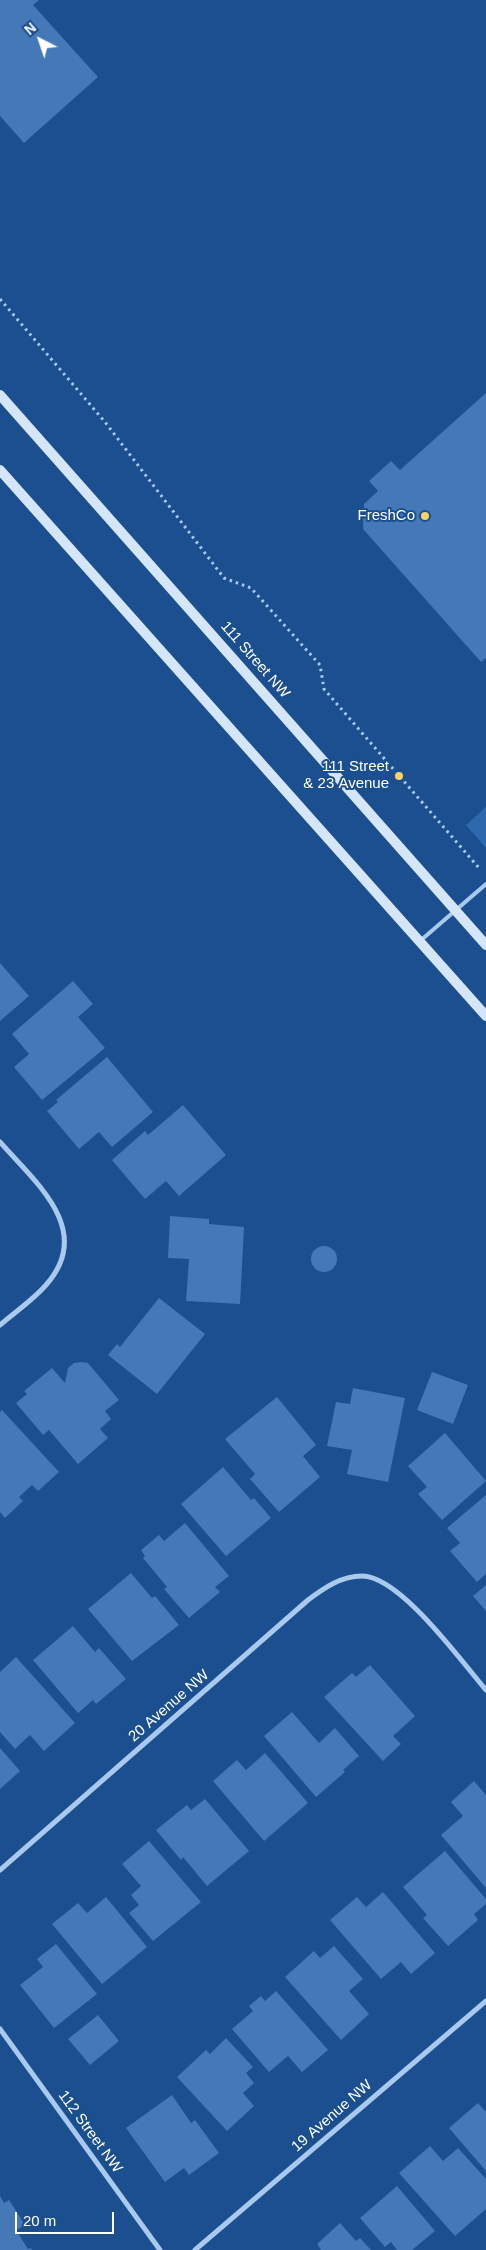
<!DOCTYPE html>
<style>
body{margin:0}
#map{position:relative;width:486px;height:2250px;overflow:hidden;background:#1b4f8f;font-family:Arial,sans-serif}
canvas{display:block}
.north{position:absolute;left:15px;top:15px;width:50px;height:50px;-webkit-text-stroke:4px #1b4f8f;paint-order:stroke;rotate:319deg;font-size:14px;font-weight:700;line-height:20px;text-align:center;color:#fff}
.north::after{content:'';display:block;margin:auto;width:18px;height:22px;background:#fff;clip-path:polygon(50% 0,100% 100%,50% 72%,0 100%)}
.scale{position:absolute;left:15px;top:2212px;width:99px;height:22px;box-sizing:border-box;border:2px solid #fff;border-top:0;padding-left:6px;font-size:15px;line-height:18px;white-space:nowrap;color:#fff;-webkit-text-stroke:4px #1b4f8f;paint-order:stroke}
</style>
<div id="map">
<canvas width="486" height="2250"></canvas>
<div class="north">N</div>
<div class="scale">20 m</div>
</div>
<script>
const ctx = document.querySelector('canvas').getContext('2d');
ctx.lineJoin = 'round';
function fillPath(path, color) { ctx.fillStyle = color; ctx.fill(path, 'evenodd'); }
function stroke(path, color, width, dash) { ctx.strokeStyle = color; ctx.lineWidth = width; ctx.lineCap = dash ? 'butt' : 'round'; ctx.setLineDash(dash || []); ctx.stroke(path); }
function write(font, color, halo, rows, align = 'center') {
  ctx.font = font + ' Arial,sans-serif'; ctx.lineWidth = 4; ctx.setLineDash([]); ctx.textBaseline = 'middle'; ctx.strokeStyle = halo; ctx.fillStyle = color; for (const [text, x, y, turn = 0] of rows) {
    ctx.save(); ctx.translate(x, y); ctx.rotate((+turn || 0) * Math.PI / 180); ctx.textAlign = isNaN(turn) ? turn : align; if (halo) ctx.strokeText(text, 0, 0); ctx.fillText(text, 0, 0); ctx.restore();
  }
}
fillPath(new Path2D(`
 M 486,807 L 486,848 L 466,825 Z`), '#2e69ad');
fillPath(new Path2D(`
 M 0,0 L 39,0 L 33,5 L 98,77 L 24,143 L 0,116 Z
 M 486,393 L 486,658 L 481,662 L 363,529 L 364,504 L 378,491 L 369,481 L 391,461 L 400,470 Z
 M 0,963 L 29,996 L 0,1021 Z
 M 73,981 L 93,1004 L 78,1017 L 105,1048 L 42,1100 L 14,1067 L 29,1054 L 12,1034 Z
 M 107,1057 L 153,1112 L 112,1147 L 99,1132 L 79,1149 L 47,1111 L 58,1102 L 56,1100 Z
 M 183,1105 L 226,1155 L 179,1196 L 166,1181 L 145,1199 L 112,1160 L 145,1131 L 148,1135 Z
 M 170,1216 L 209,1219 L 209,1224 L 244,1227 L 240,1304 L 186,1301 L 189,1259 L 168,1258 Z
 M311 1259a13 13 0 1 1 26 0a13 13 0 1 1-26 0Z
 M 159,1298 L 205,1334 L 157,1394 L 108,1355 L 117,1344 L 120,1347 Z
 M 82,1362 L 88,1363 L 119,1400 L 105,1411 L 111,1419 L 100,1429 L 108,1438 L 78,1464 L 49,1430 L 43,1435 L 16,1403 L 27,1394 L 24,1391 L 52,1368 L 65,1383 L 68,1368 L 74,1363 Z
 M 432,1372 L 468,1385 L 453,1424 L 417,1410 Z
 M 353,1388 L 405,1398 L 388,1482 L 347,1474 L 352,1450 L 327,1446 L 336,1402 L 350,1404 Z
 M 277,1397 L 316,1445 L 303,1456 L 320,1477 L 279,1512 L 250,1479 L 255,1474 L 225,1439 Z
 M 2,1410 L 59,1472 L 38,1491 L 32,1485 L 19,1497 L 23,1501 L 5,1518 L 0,1512 L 0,1412 Z
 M 445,1433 L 486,1481 L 442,1520 L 418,1494 L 427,1487 L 408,1466 Z
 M 223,1467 L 251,1500 L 254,1498 L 271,1518 L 226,1556 L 181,1504 Z
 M 486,1495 L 486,1574 L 477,1582 L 450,1551 L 460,1543 L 447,1528 Z
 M 185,1523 L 229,1576 L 215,1587 L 220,1592 L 189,1618 L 164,1589 L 167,1587 L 143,1558 L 145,1556 L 141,1550 L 159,1535 L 164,1541 Z
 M 131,1573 L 152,1598 L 155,1596 L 179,1625 L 132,1661 L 88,1609 Z
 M 486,1585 L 486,1611 L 473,1596 Z
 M 73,1626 L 95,1652 L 99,1648 L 126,1679 L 96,1704 L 93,1700 L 78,1713 L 33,1660 Z
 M 16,1657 L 75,1723 L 44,1751 L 30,1735 L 15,1749 L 0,1732 L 0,1672 Z
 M 370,1665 L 415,1716 L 393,1736 L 401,1744 L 383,1761 L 324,1697 L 352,1673 L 356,1677 Z
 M 292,1712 L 319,1743 L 335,1728 L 359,1756 L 343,1770 L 345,1772 L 316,1797 L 264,1736 Z
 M 0,1748 L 20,1771 L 0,1789 Z
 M 265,1753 L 308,1803 L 264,1841 L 213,1781 L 237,1760 L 246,1770 Z
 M 474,1781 L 486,1795 L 486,1888 L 441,1835 L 463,1816 L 451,1802 Z
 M 205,1799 L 249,1851 L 207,1886 L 183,1857 L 181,1860 L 156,1830 L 187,1805 L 191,1810 Z
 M 149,1841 L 201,1902 L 153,1941 L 129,1913 L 139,1905 L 131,1895 L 141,1886 L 122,1864 Z
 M 445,1851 L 486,1899 L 486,1904 L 474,1914 L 478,1920 L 448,1946 L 423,1918 L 427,1915 L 403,1887 Z
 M 383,1892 L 435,1953 L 411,1974 L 401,1962 L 381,1979 L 330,1920 L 357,1897 L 366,1907 Z
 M 106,1897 L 147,1947 L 102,1984 L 52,1924 L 78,1903 L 87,1913 Z
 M 56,1944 L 97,1994 L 54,2028 L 20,1985 L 43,1967 L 37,1959 Z
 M 334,1946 L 363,1979 L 349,1991 L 369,2014 L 341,2040 L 285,1977 L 314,1951 L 320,1958 Z
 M 276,1991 L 328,2050 L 302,2072 L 288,2056 L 269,2072 L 232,2029 L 253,2011 L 249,2006 L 261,1996 L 265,2001 Z
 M 98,2015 L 119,2041 L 90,2065 L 68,2039 Z
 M 226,2038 L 253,2067 L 246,2073 L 254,2083 L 243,2093 L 254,2106 L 227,2131 L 177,2077 L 206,2050 L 210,2054 Z
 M 172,2095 L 191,2123 L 195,2120 L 219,2153 L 189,2175 L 184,2168 L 165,2182 L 126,2128 Z
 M 478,2103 L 486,2112 L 486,2171 L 449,2128 Z
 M 430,2146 L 443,2161 L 458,2148 L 486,2179 L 486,2209 L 455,2236 L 399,2173 Z
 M 397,2186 L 435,2231 L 412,2250 L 397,2250 L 391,2242 L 385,2247 L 360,2218 Z
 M 0,2196 L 4,2203 L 9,2200 L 25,2225 L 16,2230 L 28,2249 L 31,2248 L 32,2250 L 0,2250 Z
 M 340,2223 L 356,2241 L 360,2238 L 371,2250 L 321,2250 L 317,2244 Z`), '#4478b7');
stroke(new Path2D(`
 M 0,299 L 105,422 L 224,578 L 251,588 L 320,665 L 324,689 L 479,868`), '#a9c9ee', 3, [2.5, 4]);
stroke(new Path2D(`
 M 420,941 L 486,884`), '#a9c9ee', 4);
stroke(new Path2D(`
 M 0,1142 C 35,1182 95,1230 46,1285 C 33,1300 15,1312 0,1325
 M 0,1870 L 308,1600 C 324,1588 341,1576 362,1576 C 400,1576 461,1661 486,1690
 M 0,2029 L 160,2250
 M 195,2250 L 486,2001`), '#a9c9ee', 5);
stroke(new Path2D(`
 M 0,395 L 486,945
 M 0,470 L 486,1016`), '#d6e6fa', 10);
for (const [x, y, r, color] of [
 [425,516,5,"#ffd166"],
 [399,776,5,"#ffd166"]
]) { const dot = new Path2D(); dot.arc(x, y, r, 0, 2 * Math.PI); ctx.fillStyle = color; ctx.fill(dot); stroke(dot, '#1b4f8f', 2); }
write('15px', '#fff', '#1b4f8f', [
 ["FreshCo",415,516],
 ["111 Street",389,767],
 ["& 23 Avenue",389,784]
], 'right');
write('15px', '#fff', '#1b4f8f', [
 ["111 Street NW",255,660,49],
 ["20 Avenue NW",169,1706,-41],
 ["19 Avenue NW",332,2116,-41],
 ["112 Street NW",90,2132,54]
]);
</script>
